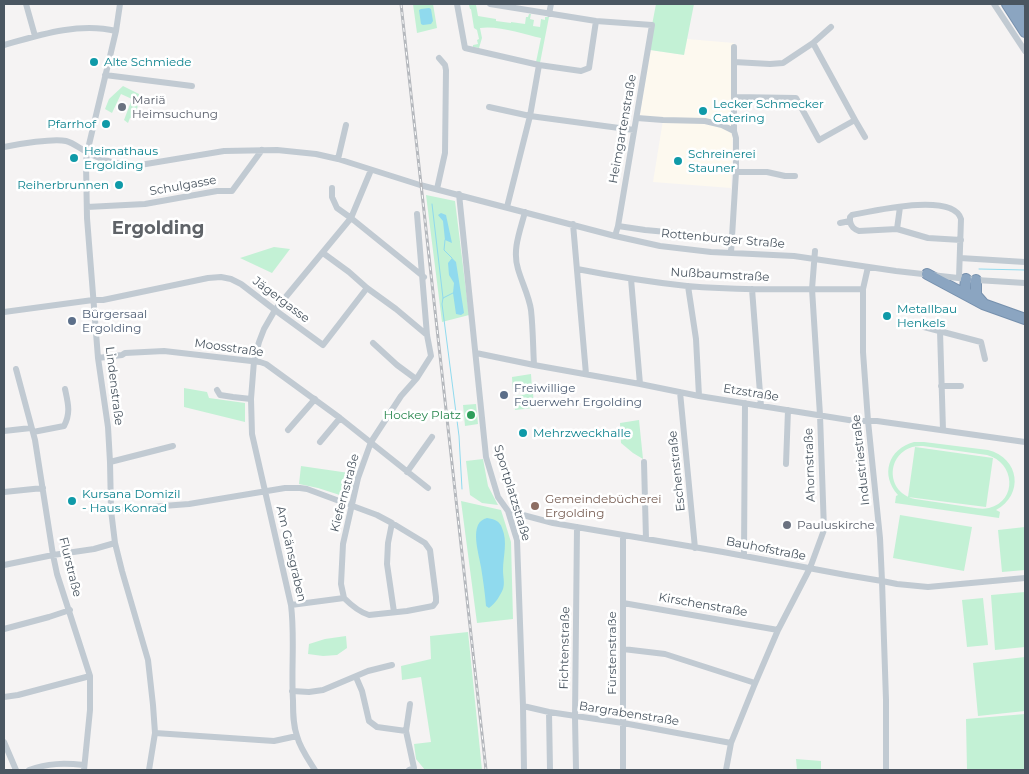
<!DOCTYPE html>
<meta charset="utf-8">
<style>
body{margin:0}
#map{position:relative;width:1029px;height:774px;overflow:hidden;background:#f5f3f3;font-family:Montserrat,sans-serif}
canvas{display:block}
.frame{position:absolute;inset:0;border:5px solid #4a5661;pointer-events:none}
</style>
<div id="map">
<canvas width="1029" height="774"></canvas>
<div class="frame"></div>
</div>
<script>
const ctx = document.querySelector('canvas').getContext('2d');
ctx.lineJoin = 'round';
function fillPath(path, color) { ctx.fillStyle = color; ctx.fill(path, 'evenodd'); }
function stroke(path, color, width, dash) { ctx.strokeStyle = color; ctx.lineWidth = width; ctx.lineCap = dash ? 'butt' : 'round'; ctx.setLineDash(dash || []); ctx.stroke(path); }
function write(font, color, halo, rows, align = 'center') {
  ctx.font = font + ' Montserrat,sans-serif'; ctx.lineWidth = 5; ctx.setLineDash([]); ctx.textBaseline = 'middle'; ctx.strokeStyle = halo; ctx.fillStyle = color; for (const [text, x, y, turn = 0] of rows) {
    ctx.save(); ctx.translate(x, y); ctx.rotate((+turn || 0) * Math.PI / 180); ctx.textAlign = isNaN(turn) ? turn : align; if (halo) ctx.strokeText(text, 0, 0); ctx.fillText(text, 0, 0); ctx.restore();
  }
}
fillPath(new Path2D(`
 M 687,39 L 734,43 L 732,86 L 733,121 L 731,188 L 653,182 L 663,120 L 640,115 L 650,50 L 684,55 Z`), '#fdf9ef');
fillPath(new Path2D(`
 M 413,4 L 433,4 L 437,28 L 417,33 Z
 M 472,4 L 476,5 L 478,16 L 496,19 L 496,21 L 511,23 L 511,22 L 525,24 L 526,17 L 528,17 L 529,14 L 531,14 L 530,19 L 534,20 L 533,26 L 540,27 L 541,19 L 545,20 L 545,17 L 549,17 L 540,63 L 536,62 L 541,38 C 524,34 497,25 480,28 L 482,38 L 479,48 L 473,47 L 473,45 L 478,44 L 477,40 L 479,39 L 477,30 L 474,28 L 471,9 L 470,9 L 469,5 Z
 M 656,4 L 694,4 L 684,55 L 650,50 L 652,25 Z
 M 123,86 L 139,94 L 137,111 L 134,119 L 130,118 L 128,123 L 124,120 L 132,99 L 121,94 L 112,113 L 105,109 L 109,99 Z
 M 426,195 L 455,201 L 469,315 L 442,322 Z
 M 274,247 L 290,249 L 272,273 L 240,258 Z
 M 531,374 L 532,389 L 513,392 L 512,377 Z
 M 184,388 L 207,392 L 209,398 L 245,403 L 245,422 L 184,407 Z
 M 533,393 L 534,408 L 515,410 L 514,396 Z
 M 476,404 L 478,424 L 465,426 L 463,405 Z
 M 639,420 L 643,459 L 633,453 L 621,443 L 620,423 Z
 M 914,442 L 924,442 L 988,450 C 1020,458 1024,495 996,510 L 1000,512 L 999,518 L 895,503 L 896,496 L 898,495 C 880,475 888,449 914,442 ZM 923,446 L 987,455 C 1015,462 1018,501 989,508 C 980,510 970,507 962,506 C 946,504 931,501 915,499 C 881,491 888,444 923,446 Z
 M 915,447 L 993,458 L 986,507 L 908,497 Z
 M 483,459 L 488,486 L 498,505 L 482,503 L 470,495 L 466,461 Z
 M 301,466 L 356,474 L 349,498 L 318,488 L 299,484 Z
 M 461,501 L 501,510 L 511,542 L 513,619 L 477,623 Z
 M 900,515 L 972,527 L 964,571 L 893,558 Z
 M 1025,527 L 1025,570 L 1002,572 L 998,530 Z
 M 1025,592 L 1025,647 L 995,650 L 991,595 Z
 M 983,598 L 988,645 L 967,647 L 962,600 Z
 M 468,632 L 482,770 L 425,770 L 416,759 L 414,744 L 431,742 L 421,677 L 402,680 L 401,666 L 431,659 L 430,636 Z
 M 346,636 L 347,648 L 337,655 L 323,656 L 308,654 L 309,644 L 325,639 Z
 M 1025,657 L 1025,711 L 978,716 L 973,663 Z
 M 1025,714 L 1025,770 L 967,770 L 966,719 Z
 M 796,759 L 821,761 L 821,770 L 797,770 Z`), '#c3f1d5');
fillPath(new Path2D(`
 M 429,8 L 431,9 L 433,21 L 431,24 L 423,25 L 421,24 L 419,10 L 421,9 Z
 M 441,213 L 446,215 L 452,243 L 445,240 L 443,221 L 438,215 Z
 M 452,258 L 456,262 L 464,313 L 461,315 L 456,314 L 453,293 L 454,283 L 449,275 L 448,263 Z
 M 487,518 C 494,519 500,521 502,528 C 508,542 503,556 503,570 C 503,577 505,583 503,589 C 500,596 495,604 489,608 L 486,606 C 485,593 483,580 481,567 C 479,555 473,536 478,525 C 480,521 483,519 487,518 Z`), '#90daee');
stroke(new Path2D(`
 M 432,204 L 443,298
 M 445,240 L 444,250 L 452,258
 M 979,269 L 1025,270
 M 453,293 L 443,298 L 442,304 L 459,436 L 462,489`), '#90daee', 1);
const highway = new Path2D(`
 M 1007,4 L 1025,32
 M 1016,4 L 1025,18
 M 927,274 L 983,304 L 1025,319
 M 966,279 L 965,289 L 968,296
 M 976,280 L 976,295 L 983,303`);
stroke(highway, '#7690ad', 12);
stroke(new Path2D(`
 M 26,4 L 35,36
 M 120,4 L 116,31 L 87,153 L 86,164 L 87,218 L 98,358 L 108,427 L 110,462 L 111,510 L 115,543 L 122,571 L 148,660 L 153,705 L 155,733 L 149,770
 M 457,4 L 465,48 L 539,65
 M 490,4 L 596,21 L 652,25 L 618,226 L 615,236
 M 994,4 L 1025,51
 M 549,14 L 551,4
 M 813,43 L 831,27
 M 4,45 C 39,35 79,22 116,31
 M 105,75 L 192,86
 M 734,97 L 796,98 L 819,140 L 855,120 L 813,43 L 783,63 L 770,64 L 734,62
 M 489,107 L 530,116 L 634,130
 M 637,118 L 663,120 L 705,121 L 722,125 L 734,131
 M 855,120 L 865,137
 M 4,147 C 18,144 54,138 66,141 C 74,143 80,149 87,152 C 104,162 121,165 140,165 L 224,151 L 277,150 L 316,154 L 338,159 L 420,185 L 615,236 L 660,246 L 711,252 L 794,256 L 896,271 L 976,280 L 1025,283
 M 338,159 L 346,125
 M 736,172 L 767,172 L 785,176 L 795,176
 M 332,188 L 332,197 L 337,208 L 351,218 L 424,277
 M 437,189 L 445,153 L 446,70 L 445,65 L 439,58
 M 459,194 L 485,447 L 486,457 L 498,497 L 508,511 L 517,540 L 523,706 L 524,770
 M 87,207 L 145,204 L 217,191 L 232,191 L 262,150
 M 507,207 L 530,116 L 539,65 L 581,71 L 589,68 L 596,21
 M 525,212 C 520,231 512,250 518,269 C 522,283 529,296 531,310 C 533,328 533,347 534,365
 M 850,221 C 851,227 854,229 859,231 L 897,229 L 928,238 L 961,240
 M 840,223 L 850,221 L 850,217 L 852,215 C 873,211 953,192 961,219 L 959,278
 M 573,224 L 586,374
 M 618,226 L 645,230 L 732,238
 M 897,229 L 900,207
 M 323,253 L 349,272 L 367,288 L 396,309 L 427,335
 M 731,253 L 736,172 L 736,138 L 734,131 L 734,47
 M 960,258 L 1025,262
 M 868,267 L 863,289 L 863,352 L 868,421 L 880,538 L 882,581 L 886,700 L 886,770
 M 577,269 C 613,276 650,282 687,286 C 745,291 804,289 863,289
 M 631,279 L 640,384
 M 688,286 L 696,339 L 699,396
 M 752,289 L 761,406
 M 4,312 L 93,300 L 103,300 L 208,278 L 221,277 L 231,279 L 241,284 L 275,310 L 323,345 L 367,288
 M 924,327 L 981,342 L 985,359
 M 940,331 L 943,430
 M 373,343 L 397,365 L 416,379
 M 476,353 L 534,365 L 640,384 L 699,396 L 855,421 L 877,421 L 1025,442
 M 98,358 L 122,355 L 125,353 L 164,351 L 260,362 L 266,364 L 340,418 L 428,488
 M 16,369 L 35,440 L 53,555 L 57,574 L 90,676 L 90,710 L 84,770
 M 941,386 L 961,386
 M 217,390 L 220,395 L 233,397 L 251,399
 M 680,392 L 695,548
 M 288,430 L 315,399
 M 4,431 L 31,428
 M 33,432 L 64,426 C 71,413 68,403 65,389
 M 320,442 L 340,418
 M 110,462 L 173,446
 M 644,462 L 646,539
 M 786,464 L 788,410
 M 407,472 L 432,437
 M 4,492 L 43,488
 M 111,510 L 189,504 L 285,488 L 300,488 L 307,489 L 377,515 L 392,523 L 425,543 L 430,550 L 436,597 L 436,602 L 433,606 L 407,611 L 369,615 C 359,612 351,605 344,598 L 291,605
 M 508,511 L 553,523 L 723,552 L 846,575 L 882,581 L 897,584 L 928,587 L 1025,578
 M 392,523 L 388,543 L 387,564 L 394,612
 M 623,535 L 623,770
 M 744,556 L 745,403
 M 4,565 L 53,555 L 94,549 L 115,543
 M 344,598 L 341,584 L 343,544 L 358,478 L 371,442 L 401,396 L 417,378 L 431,356 L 427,335 L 417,214
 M 623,603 L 778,630
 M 4,629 L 49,617 L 70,610
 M 623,649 L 665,654 L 755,683
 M 356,677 L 362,691 L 369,721 L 377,727 L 406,731 L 410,704
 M 292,691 L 309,692 L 323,690 L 368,671 L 392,665
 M 4,697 L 18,695 L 90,676
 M 523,706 L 549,712 L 623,723 L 731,743
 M 549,712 L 550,770
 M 406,731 L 414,768 L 409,770
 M 155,733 L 274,741 L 297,736
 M 4,742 L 16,770
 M 29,770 C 48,763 64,763 84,765
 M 315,770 C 308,759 300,748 297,736 C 293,725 293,713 293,701 C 291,669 295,637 291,605 L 252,434 L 251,399 L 254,361 L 259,342 L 264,329 L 275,310 L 351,218 L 371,170
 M 576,770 L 575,717 L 577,527
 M 726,770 L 731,743 L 754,686 L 778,630 L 810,568 L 824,530 L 820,415 L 812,289 L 815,251`), '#c1cad2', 6);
stroke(highway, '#8ba5c1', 10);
const rail = new Path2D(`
 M 401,4 L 486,770`);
stroke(rail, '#b5b8bd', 3);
stroke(rail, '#fff', 1, [4]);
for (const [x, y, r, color] of [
 [94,62,5,"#0f9aa8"],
 [122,107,5,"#6b7280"],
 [703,111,5,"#0f9aa8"],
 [106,124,5,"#0f9aa8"],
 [74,158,5,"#0f9aa8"],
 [678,161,5,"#0f9aa8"],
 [119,185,5,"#0f9aa8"],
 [887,316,5,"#0f9aa8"],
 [72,321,5,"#5c6f8a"],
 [504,395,5,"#5c6f8a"],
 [471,415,5,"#2e9e5b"],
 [523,433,5,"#0f9aa8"],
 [72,501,5,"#0f9aa8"],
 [535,506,5,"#8d6e63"],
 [787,525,5,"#6b7280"]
]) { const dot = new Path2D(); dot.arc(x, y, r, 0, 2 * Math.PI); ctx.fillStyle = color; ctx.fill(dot); stroke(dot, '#fff', 2); }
write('12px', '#0d838f', '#fff', [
 ["Alte Schmiede",104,62],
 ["Lecker Schmecker",713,104],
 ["Catering",713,118],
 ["Pfarrhof",96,124,"right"],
 ["Heimathaus",84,151],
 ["Ergolding",84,165],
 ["Schreinerei",688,154],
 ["Stauner",688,168],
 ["Reiherbrunnen",109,185,"right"],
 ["Metallbau",897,309],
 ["Henkels",897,323],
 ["Mehrzweckhalle",533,433],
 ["Kursana Domizil",82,494],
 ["- Haus Konrad",82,508]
], 'left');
write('12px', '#5b616d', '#fff', [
 ["Mariä",132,100],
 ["Heimsuchung",132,114],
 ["Pauluskirche",797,525]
], 'left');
write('12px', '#4a5661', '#fff', [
 ["Heimgartenstraße",623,129,-80],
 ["Schulgasse",183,186,-10],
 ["Rottenburger Straße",723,239,5],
 ["Nußbaumstraße",720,275,3],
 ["Jägergasse",281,300,37],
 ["Moosstraße",229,348,8],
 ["Lindenstraße",114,386,83],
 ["Etzstraße",751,393,9],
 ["Industriestraße",861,460,-96],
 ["Ahornstraße",810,465,-92],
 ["Eschenstraße",677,471,-96],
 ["Kiefernstraße",345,493,-75],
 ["Sportplatzstraße",512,493,73],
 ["Bauhofstraße",766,549,11],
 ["Am Gänsgraben",291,554,77],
 ["Flurstraße",70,567,76],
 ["Kirschenstraße",703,605,10],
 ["Fichtenstraße",565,648,-89],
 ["Fürstenstraße",612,653,-90],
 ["Bargrabenstraße",629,714,9]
]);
write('12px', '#4e5e75', '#fff', [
 ["Bürgersaal",82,314],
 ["Ergolding",82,328],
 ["Freiwillige",514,388],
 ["Feuerwehr Ergolding",514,402]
], 'left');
write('12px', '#27864d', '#fff', [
 ["Hockey Platz",461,415]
], 'right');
write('12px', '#785e54', '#fff', [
 ["Gemeindebücherei",545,499],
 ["Ergolding",545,513]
], 'left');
write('bold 18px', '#5f6368', '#fff', [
 ["Ergolding",158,229]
]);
</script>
